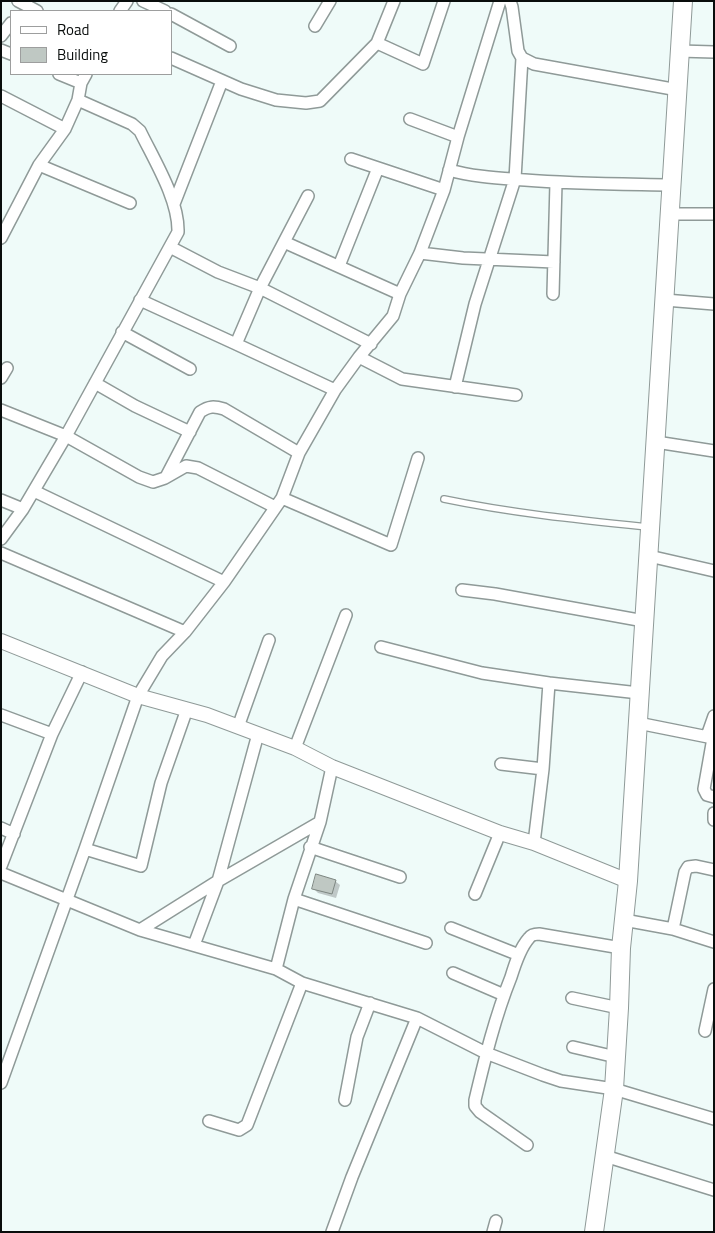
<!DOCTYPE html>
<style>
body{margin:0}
#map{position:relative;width:715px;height:1233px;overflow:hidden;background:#effbf9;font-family:"Titillium Web",sans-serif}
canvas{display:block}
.frame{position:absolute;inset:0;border:2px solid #090d0c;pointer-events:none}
.legend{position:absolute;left:10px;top:10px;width:162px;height:65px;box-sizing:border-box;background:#fff;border:1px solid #9d9e9e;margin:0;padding:6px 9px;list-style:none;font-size:15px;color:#090d0c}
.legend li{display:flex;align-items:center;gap:10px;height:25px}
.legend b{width:25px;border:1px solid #9d9e9e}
</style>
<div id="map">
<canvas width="715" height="1233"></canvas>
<div class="frame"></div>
<ul class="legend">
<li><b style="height:6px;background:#fff"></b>Road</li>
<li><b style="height:14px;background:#bfc8c3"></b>Building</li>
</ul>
</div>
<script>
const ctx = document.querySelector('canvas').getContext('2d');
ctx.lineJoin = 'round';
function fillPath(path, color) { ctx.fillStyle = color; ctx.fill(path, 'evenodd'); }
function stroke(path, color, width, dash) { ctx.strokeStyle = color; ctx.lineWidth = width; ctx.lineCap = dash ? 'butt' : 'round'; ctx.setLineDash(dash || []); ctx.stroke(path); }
fillPath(new Path2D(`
 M 335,881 L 340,885 L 336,898 L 318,893 L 314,889 Z`), '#0003');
const building = new Path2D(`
 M 316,874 L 336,880 L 332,894 L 312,889 Z`);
fillPath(building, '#bfc8c3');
stroke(building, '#7c8580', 1);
const service = new Path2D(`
 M 444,499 C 511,513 580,520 648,527`);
const minor = new Path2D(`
 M 18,1 L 37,11
 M 143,1 L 165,11
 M 510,1 L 512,7 L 518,51 L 522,58 L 534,64 L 678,90
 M 120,11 L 127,1
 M 171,14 L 230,46
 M 315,26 L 330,1
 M 1,36 L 11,23
 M 377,43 L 423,64 L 444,1
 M 1,50 L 11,54
 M 679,51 L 714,52
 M 171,58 L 241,89 L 276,100 L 306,103 L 320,101 L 377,43 L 394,1
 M 59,74 L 81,83
 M 1,96 L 65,129
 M 410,119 L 458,137
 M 351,159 L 444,190
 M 39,165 L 130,203
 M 449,170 C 474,177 499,178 525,180 C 574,184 623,184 671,185
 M 308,196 L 260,288 L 236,344 L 335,390
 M 174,204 L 222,81
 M 670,214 L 714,214
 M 1,238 L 39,165 L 65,129 L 78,100 L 81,83 L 86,74
 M 284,242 L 400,294
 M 170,247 L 218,272 L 260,288 L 371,344
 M 420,253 L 463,258 L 554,262
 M 339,266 L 378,168
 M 553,294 L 556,183
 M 140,300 L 236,344
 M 665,300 L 714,304
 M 122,332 L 190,369
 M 359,357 L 402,379 L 516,395
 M 1,378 L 7,368
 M 95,383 L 135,406 L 190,432
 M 455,387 L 475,304 L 515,179 L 522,58
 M 1,410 L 66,436 L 139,477 L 153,482 L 165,478 L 186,466 L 198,468 L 275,507
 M 656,442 L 714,451
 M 166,477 L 200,412 C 209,406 214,406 224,409 L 299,453
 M 34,491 L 224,582
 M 282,498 L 391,545 L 418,458
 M 1,500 L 23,509
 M 1,539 L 23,509 L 66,436 L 178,232 C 179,200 154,160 140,131 L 132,124 L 78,100
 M 1,553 L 185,632
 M 649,556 L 714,571
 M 462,590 L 495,594 L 644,621
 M 381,647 L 482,673 L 549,683
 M 1,715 L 52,734
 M 638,723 L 713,738 L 704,789 L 707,795 L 714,797
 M 238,727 L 269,640
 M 707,736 L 714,716
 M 295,748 L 346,615
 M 501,764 L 543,769
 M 332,767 L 320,822 L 294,899 L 426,943
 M 714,813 L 714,820
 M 1,828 L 14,834
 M 534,843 L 543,769 L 549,683 L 639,693
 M 310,847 L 400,877
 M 85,849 L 141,866 L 161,783 L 187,709
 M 1,866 L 52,734 L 82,672
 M 1,873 L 140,930 L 276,969 L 302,983 L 417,1018 L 486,1053 L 543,1075 L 561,1081 L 614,1089 L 714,1119
 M 475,894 L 500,833
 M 624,920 L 673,929 L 714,942
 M 451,928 L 519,955
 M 673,929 L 685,872 L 688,867 L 696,866 L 714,870
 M 140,930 L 218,881 L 320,822
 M 194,945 L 218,881 L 258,734
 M 276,969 L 294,899
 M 453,973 L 504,995
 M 572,998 L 619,1008
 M 705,1031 L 714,989
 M 573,1047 L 616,1057
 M 1,1083 L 85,849 L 138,696 L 162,656 L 185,632 L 224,582 L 282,498 L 299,453 L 335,390 L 359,357 L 393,316 L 400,294 L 420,253 L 444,190 L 458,137 L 500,1
 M 345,1100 L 357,1037 L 370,1003
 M 209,1121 L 239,1130 L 247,1125 L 302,983
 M 527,1145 L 480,1112 L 475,1106 L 475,1100 C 485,1058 495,1017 511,977 C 515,964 520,948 529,938 C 531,935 535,934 539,934 L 621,948
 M 605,1156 L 714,1190
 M 332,1232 L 352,1177 L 417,1018
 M 493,1232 L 496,1221`);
const tertiary = new Path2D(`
 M 1,641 L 138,696 L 207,715 L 295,748 L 332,767 L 500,833 L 534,843 L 628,881`);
const primary = new Path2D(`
 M 594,1232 L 614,1089 L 619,1008 L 621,948 L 628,881 L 683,1`);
stroke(service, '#8f9a98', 8);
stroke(minor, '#8f9a98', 14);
stroke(tertiary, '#8f9a98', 16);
stroke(primary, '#8f9a98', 20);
stroke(service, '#fff', 5.5);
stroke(minor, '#fff', 11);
stroke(tertiary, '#fff', 14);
stroke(primary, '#fff', 18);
</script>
